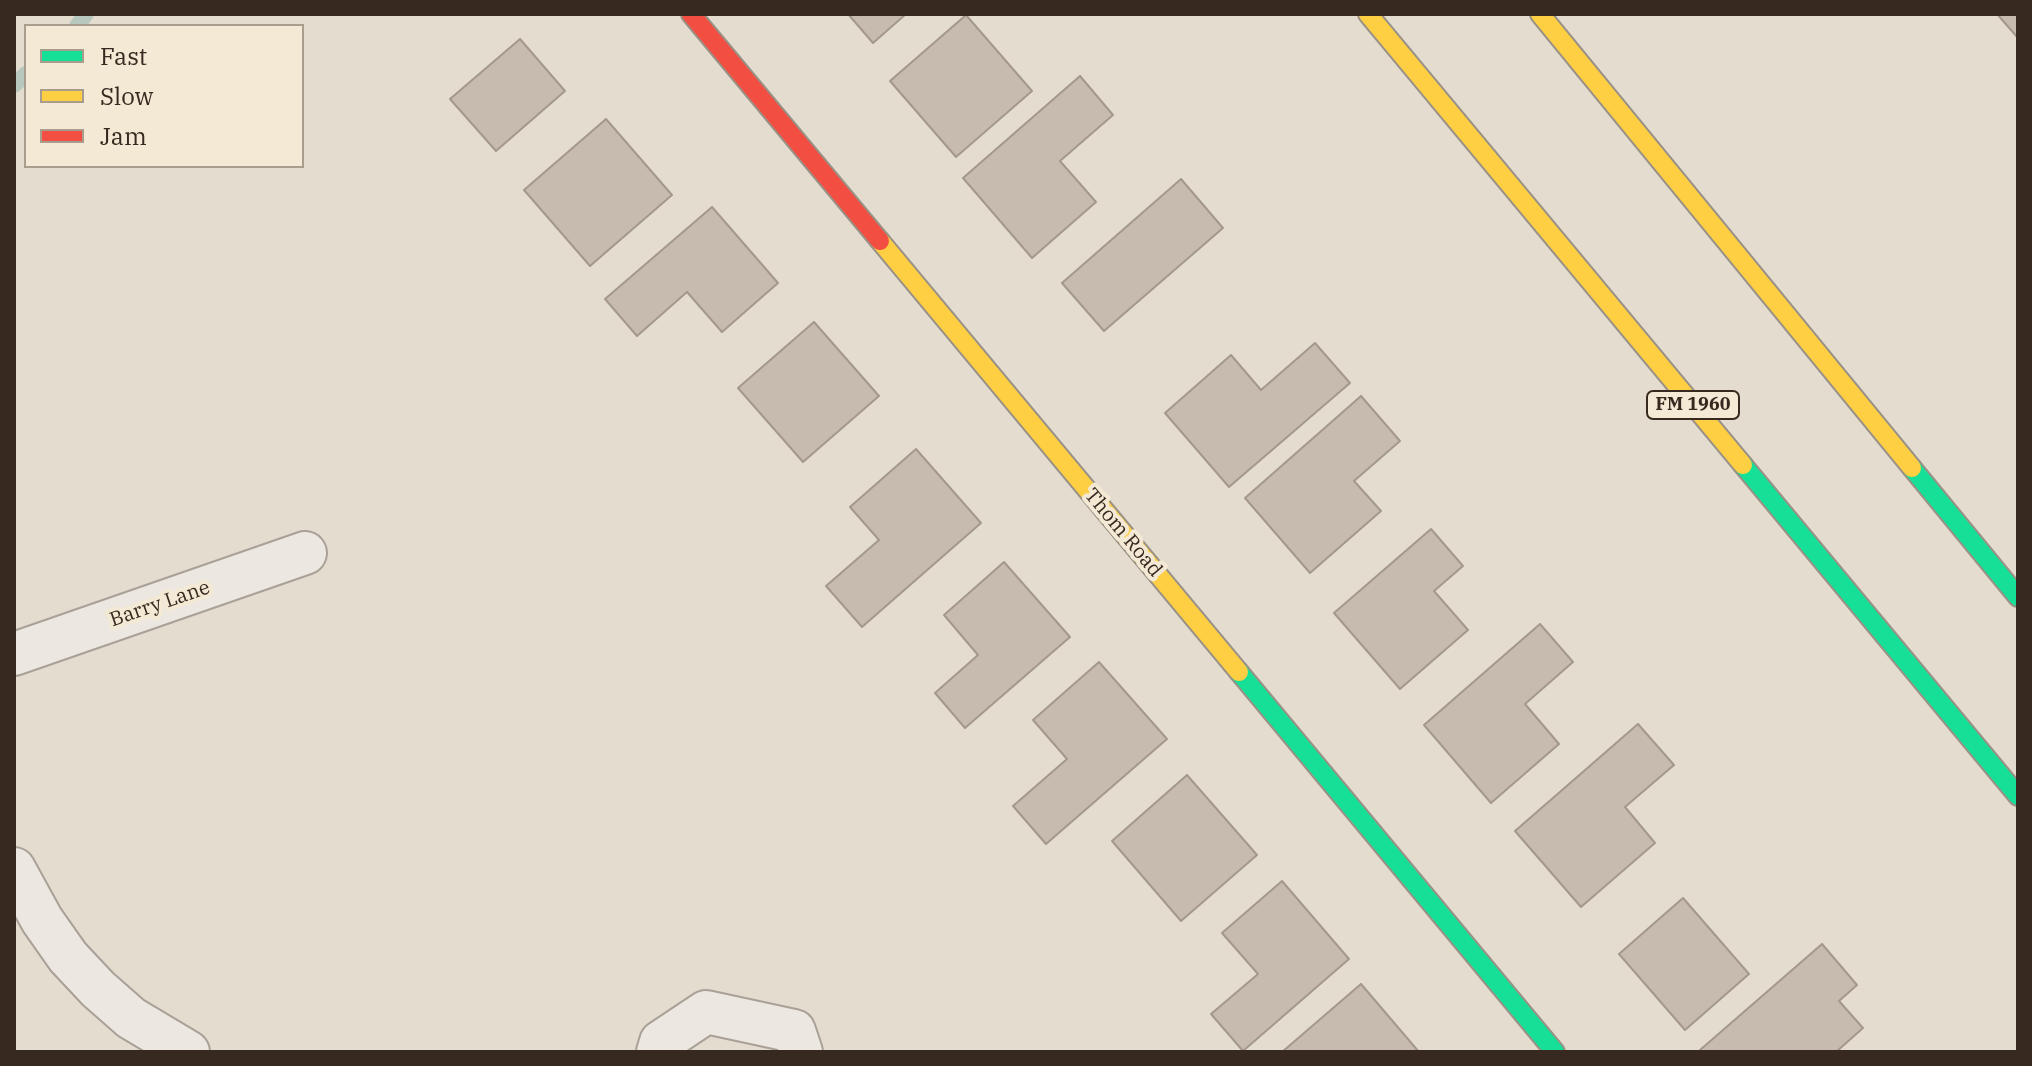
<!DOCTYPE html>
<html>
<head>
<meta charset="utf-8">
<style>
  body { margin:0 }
  #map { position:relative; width:2032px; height:1066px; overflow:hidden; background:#e4dcce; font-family:"IBM Plex Serif",serif }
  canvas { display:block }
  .frame { position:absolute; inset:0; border:16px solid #37291f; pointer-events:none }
  .legend { position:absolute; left:24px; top:24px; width:280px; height:144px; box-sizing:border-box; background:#f4e9d5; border:2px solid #a89c8c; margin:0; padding:10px 14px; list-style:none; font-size:24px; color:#37291f }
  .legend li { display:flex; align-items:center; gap:16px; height:40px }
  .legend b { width:40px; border:2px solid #a89c8c }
</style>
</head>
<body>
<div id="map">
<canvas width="2032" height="1066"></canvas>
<div class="frame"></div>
<ul class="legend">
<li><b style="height:10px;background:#16e098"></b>Fast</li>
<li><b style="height:10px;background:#ffcf43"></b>Slow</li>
<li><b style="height:10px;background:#f24e42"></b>Jam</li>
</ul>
</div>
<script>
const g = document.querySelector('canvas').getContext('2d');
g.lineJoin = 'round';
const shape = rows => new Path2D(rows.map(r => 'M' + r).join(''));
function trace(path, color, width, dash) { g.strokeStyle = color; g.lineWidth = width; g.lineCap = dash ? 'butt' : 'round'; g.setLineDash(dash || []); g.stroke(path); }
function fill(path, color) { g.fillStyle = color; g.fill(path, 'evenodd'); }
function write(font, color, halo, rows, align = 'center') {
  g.font = font + ' "IBM Plex Serif",serif'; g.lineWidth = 8; g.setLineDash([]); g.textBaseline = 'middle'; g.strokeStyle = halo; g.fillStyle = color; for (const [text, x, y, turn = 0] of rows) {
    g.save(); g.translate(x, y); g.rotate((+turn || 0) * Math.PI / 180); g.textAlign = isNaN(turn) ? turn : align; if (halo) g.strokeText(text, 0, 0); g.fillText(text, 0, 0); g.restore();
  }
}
trace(shape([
  [77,26,86,14],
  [14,85,26,74]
]), '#b9c8be', 16);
const building = shape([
  [848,14,906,14,873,43,848,14],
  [1997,14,2018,14,2018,38,1997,14],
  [966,15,1032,91,956,157,890,81,966,15],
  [520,39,565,91,496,151,450,99,520,39],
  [1080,76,1113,115,1060,161,1096,202,1032,258,963,178,1080,76],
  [606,119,672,195,590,266,524,190,606,119],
  [1181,179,1223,228,1104,331,1062,283,1181,179],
  [712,207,778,283,722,332,687,292,637,336,605,299,712,207],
  [814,322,879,396,803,462,738,388,814,322],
  [1315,343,1350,383,1229,487,1165,413,1231,355,1261,390,1315,343],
  [1361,396,1400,441,1354,481,1381,511,1310,573,1245,498,1361,396],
  [916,449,981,523,862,627,826,586,879,540,850,507,916,449],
  [1431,529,1463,566,1434,591,1468,630,1400,689,1334,613,1431,529],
  [1004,562,1070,637,965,728,935,693,978,655,944,615,1004,562],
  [1540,624,1573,662,1525,704,1559,744,1491,803,1424,725,1540,624],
  [1099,662,1167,739,1046,844,1013,806,1067,759,1033,720,1099,662],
  [1638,724,1674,765,1625,807,1655,843,1581,907,1515,831,1638,724],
  [1187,775,1257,855,1181,921,1112,841,1187,775],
  [1282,881,1349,959,1243,1051,1211,1014,1258,974,1222,933,1282,881],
  [1683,898,1749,974,1685,1030,1619,954,1683,898],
  [1822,944,1857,985,1839,1001,1863,1028,1836,1052,1702,1052,1700,1050,1822,944],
  [1361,984,1419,1052,1282,1052,1361,984]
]);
fill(building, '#c7baaf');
trace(building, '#a4988d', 2);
const street = shape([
  [14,654,305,553],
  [14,869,42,920,68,957,98,989,131,1018,188,1052],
  [658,1052,661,1042,706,1012,794,1031,801,1052]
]);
const fast = shape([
  [1743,465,2018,796],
  [1912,468,2018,597],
  [1239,672,1555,1052]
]);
const slow = shape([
  [1368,14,1743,465],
  [1540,14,1912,468],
  [880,241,1239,672]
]);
const jam = shape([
  [691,14,880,241]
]);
trace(street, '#a9a197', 46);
trace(fast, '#999186', 22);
trace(slow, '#999186', 22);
trace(jam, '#999186', 22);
trace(street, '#ece7e0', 42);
trace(fast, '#16e098', 18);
trace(slow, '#ffcf43', 18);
trace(jam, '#f24e42', 18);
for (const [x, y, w] of [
  [1693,405,92]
]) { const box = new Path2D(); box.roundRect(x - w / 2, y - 14, w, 28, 6); g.fillStyle = '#f4e9d5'; g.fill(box); trace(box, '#37291f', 2); }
write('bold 18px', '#37291f', null, [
  ["FM 1960",1693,405]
]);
write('20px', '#37291f', '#f4e9d5', [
  ["Thom Road",1123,533,50],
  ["Barry Lane",160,604,-19]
]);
</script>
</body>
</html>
